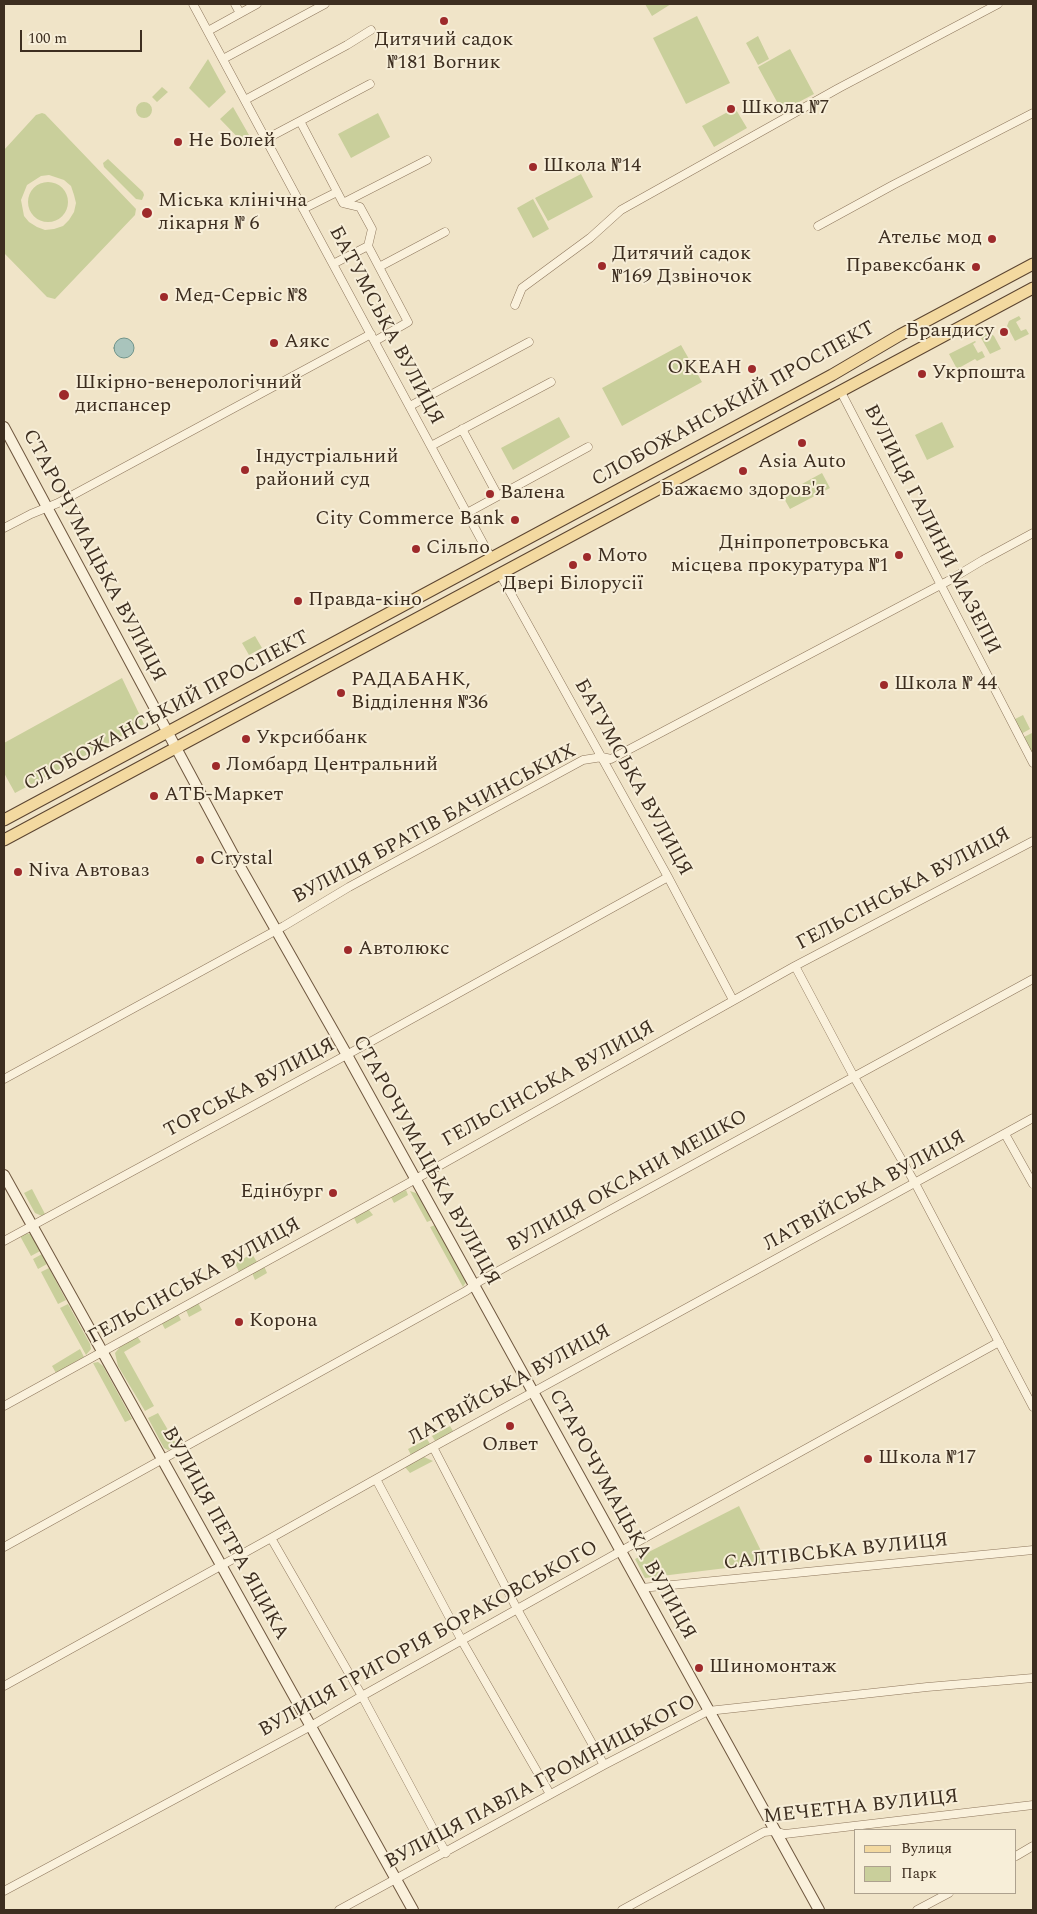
<!DOCTYPE html>
<html>
<head>
<meta charset="utf-8">
<style>
  body { margin:0 }
  #map { position:relative; width:1037px; height:1914px; overflow:hidden; background:#f0e4c8; font-family:Spectral,serif }
  canvas { display:block }
  .frame { position:absolute; inset:0; border:5px solid #3d2e20; pointer-events:none }
  .legend { position:absolute; left:854px; top:1829px; width:162px; height:65px; box-sizing:border-box; background:#f7eed8; border:1px solid #ada18e; margin:0; padding:6px 9px; list-style:none; font-size:15px; color:#3d2e20 }
  .legend li { display:flex; align-items:center; gap:10px; height:25px }
  .legend b { width:25px; border:1px solid #ada18e }
  .scale { position:absolute; left:20px; top:30px; width:122px; height:22px; box-sizing:border-box; border:2px solid #3d2e20; border-top:0; padding-left:6px; font-size:15px; line-height:18px; white-space:nowrap; color:#3d2e20; -webkit-text-stroke:4px #f7eed8; paint-order:stroke }
</style>
</head>
<body>
<div id="map">
<canvas width="1037" height="1914"></canvas>
<div class="frame"></div>
<ul class="legend">
<li><b style="height:6px;background:#f3d9a0"></b>Вулиця</li>
<li><b style="height:14px;background:#c9cf9b"></b>Парк</li>
</ul>
<div class="scale">100 m</div>
</div>
<script>
const g = document.querySelector('canvas').getContext('2d');
g.lineJoin = 'round';
function fill(path, color) { g.fillStyle = color; g.fill(path, 'evenodd'); }
const shape = rows => new Path2D(rows.map(r => 'M' + r).join(''));
function trace(path, color, width, dash) { g.strokeStyle = color; g.lineWidth = width; g.lineCap = dash ? 'butt' : 'round'; g.setLineDash(dash || []); g.stroke(path); }
function write(font, color, halo, rows, align = 'center') {
  g.font = font + ' Spectral,serif'; g.lineWidth = 4; g.setLineDash([]); g.textBaseline = 'middle'; g.strokeStyle = halo; g.fillStyle = color; for (const [text, x, y, turn = 0] of rows) {
    g.save(); g.translate(x, y); g.rotate((+turn || 0) * Math.PI / 180); g.textAlign = isNaN(turn) ? turn : align; if (halo) g.strokeText(text, 0, 0); g.fillText(text, 0, 0); g.restore();
  }
}
fill(shape([
  [645,4,671,4,652,16],
  [697,16,730,83,686,104,653,38],
  [758,36,769,59,758,65,746,43],
  [790,49,814,94,782,111,758,67],
  [208,59,226,92,209,108,189,88],
  [162,87,168,92,157,102,152,97],
  '136 110a8 8 0 1 1 16 0a8 8 0 1 1-16 0Z',
  [233,107,253,142,248,148,220,119],
  [735,108,747,128,714,147,702,126],
  [42,113,45,114,136,209,135,215,55,299,47,297,4,253,4,150,36,115],
  [49,175,64,180,71,186,74,195,76,203,74,212,69,220,63,226,54,229,45,230,37,227,29,222,24,216,21,200,27,185,41,176],
  [378,113,390,137,351,158,338,134],
  [108,159,143,192,144,195,142,200,136,199,104,167,103,163],
  [581,174,593,197,548,221,535,198],
  '28 202a20 20 0 1 1 40 0a20 20 0 1 1-40 0Z',
  [533,199,549,229,533,238,517,208],
  [1019,316,1021,319,1016,322,1021,331,1026,329,1029,334,1015,341,1007,326,1009,321],
  [989,332,994,336,1001,349,990,354,980,336],
  [975,341,976,342,973,344,978,353,982,351,985,357,977,361,975,359,957,369,949,354],
  [681,345,702,382,622,426,602,388],
  [559,417,570,437,513,470,501,448],
  [942,422,954,447,927,460,915,435],
  [822,473,830,488,790,509,782,495],
  [255,636,262,648,249,655,242,643],
  [122,678,144,724,15,793,4,773,4,743],
  [1023,715,1030,729,1021,734,1013,720],
  [1032,733,1033,751,1031,752,1024,737],
  [32,1189,45,1214,42,1216,35,1213,24,1193],
  [406,1190,408,1195,394,1203,391,1197],
  [410,1191,416,1193,421,1199,432,1220,427,1222],
  [367,1210,369,1210,373,1215,357,1224,354,1218],
  [435,1225,466,1282,463,1287,430,1227],
  [25,1233,31,1234,42,1250,31,1256,20,1236],
  [42,1254,47,1264,38,1269,33,1259],
  [252,1254,257,1262,239,1272,235,1263],
  [264,1266,267,1273,255,1280,252,1273],
  [49,1268,66,1300,58,1304,41,1272],
  [198,1303,202,1310,189,1317,186,1310],
  [68,1304,90,1344,91,1349,86,1355,60,1308],
  [178,1314,181,1320,165,1329,161,1322],
  [137,1336,141,1342,124,1352,154,1406,145,1411,118,1366,115,1353,120,1347],
  [80,1349,84,1357,56,1373,52,1366],
  [98,1362,103,1366,132,1419,125,1422,93,1363],
  [158,1413,175,1442,178,1447,168,1450,164,1448,148,1418],
  [450,1426,453,1431,435,1441,432,1436],
  [427,1439,430,1444,411,1455,408,1449],
  [424,1457,433,1461,410,1473,405,1467],
  [739,1506,767,1563,645,1578,635,1559]
]), '#c9cf9b');
const water = shape([
  '114 348a10 10 0 1 1 20 0a10 10 0 1 1-20 0Z'
]);
fill(water, '#a9c4bc');
trace(water, '#6f938a', 1);
const street = shape([
  [193,4,491,558],
  [235,4,240,13],
  [208,31,257,4],
  [223,59,325,4],
  [245,100,347,45,371,30],
  [300,121,343,203,360,207,372,229,368,246,408,322,375,341],
  [266,139,370,84],
  [343,203,427,160],
  [303,209,337,192],
  [818,226,893,185,1033,113],
  [333,264,368,246],
  [379,267,445,232],
  [515,305,522,288,590,238,621,210,839,88,998,4],
  [841,392,1033,763],
  [410,406,529,342],
  [462,429,498,496],
  [431,446,551,382],
  [467,513,588,447],
  [4,528,31,514,58,503,371,334],
  [500,574,668,877,733,1000],
  [795,966,854,1077,915,1183,1033,1407],
  [4,1079,284,926,349,887,583,760,602,757,611,759,948,581,983,560,1033,533],
  [1005,1134,1033,1184],
  [4,1241,352,1052,668,877],
  [4,1406,405,1185,795,966,1033,841],
  [433,1447,517,1609,604,1765],
  [376,1479,462,1641,550,1794],
  [271,1538,362,1696,446,1853],
  [4,1547,466,1291,480,1281,1033,979],
  [641,1588,1033,1550],
  [4,1686,271,1538,433,1447,1033,1118],
  [1016,1856,1033,1846],
  [4,1891,311,1726,362,1696,621,1551,999,1342],
  [339,1910,604,1765,708,1711,927,1687,1033,1678],
  [622,1910,764,1832,774,1831,785,1834,1033,1805],
  [917,1910,949,1893]
]);
const secondary = shape([
  [4,427,234,856,347,1055,819,1910],
  [4,1175,413,1910]
]);
const primary = shape([
  [4,820,832,375,900,335,1033,264],
  [4,840,1033,288]
]);
trace(street, '#8d765c', 9);
trace(secondary, '#6f573f', 12);
trace(primary, '#5b4430', 13);
trace(street, '#faf1dc', 8);
trace(secondary, '#faf1dc', 10);
trace(primary, '#f3d9a0', 11);
for (const [x, y, r, color] of [
  [444,21,5,"#9e2a2b"],
  [731,109,5,"#9e2a2b"],
  [178,142,5,"#9e2a2b"],
  [533,167,5,"#9e2a2b"],
  [147,213,6,"#9e2a2b"],
  [992,239,5,"#9e2a2b"],
  [602,266,5,"#9e2a2b"],
  [976,267,5,"#9e2a2b"],
  [164,297,5,"#9e2a2b"],
  [1004,332,5,"#9e2a2b"],
  [274,343,5,"#9e2a2b"],
  [752,369,5,"#9e2a2b"],
  [922,374,5,"#9e2a2b"],
  [64,395,6,"#9e2a2b"],
  [802,443,5,"#9e2a2b"],
  [245,470,5,"#9e2a2b"],
  [743,471,5,"#9e2a2b"],
  [490,494,5,"#9e2a2b"],
  [515,520,5,"#9e2a2b"],
  [416,549,5,"#9e2a2b"],
  [899,555,5,"#9e2a2b"],
  [587,557,5,"#9e2a2b"],
  [573,565,5,"#9e2a2b"],
  [298,601,5,"#9e2a2b"],
  [884,685,5,"#9e2a2b"],
  [341,693,5,"#9e2a2b"],
  [246,739,5,"#9e2a2b"],
  [216,766,5,"#9e2a2b"],
  [154,796,5,"#9e2a2b"],
  [200,860,5,"#9e2a2b"],
  [18,872,5,"#9e2a2b"],
  [348,950,5,"#9e2a2b"],
  [333,1193,5,"#9e2a2b"],
  [239,1322,5,"#9e2a2b"],
  [510,1426,5,"#9e2a2b"],
  [868,1459,5,"#9e2a2b"],
  [699,1668,5,"#9e2a2b"]
]) { const dot = new Path2D(); dot.arc(x, y, r, 0, 2 * Math.PI); g.fillStyle = color; g.fill(dot); trace(dot, '#f7eed8', 2); }
write('20px', '#3d2e20', '#f7eed8', [
  ["Дитячий садок",444,41,"center"],
  ["№181 Вогник",444,64,"center"],
  ["Школа №7",741,109],
  ["Не Болей",188,142],
  ["Школа №14",543,167],
  ["Міська клінічна",158,202],
  ["лікарня № 6",158,225],
  ["Ательє мод",982,239,"right"],
  ["Дитячий садок",612,255],
  ["№169 Дзвіночок",612,278],
  ["Правексбанк",966,267,"right"],
  ["Мед-Сервіс №8",174,297],
  ["Брандису",994,332,"right"],
  ["Аякс",284,343],
  ["ОКЕАН",742,369,"right"],
  ["Укрпошта",932,374],
  ["Шкірно-венерологічний",75,384],
  ["диспансер",75,407],
  ["Індустріальний",255,458],
  ["районий суд",255,481],
  ["Asia Auto",802,463,"center"],
  ["Бажаємо здоров'я",743,491,"center"],
  ["Валена",500,494],
  ["City Commerce Bank",505,520,"right"],
  ["Дніпропетровська",889,544,"right"],
  ["місцева прокуратура №1",889,567,"right"],
  ["Сільпо",426,549],
  ["Мото",597,557],
  ["Двері Білорусії",573,585,"center"],
  ["Правда-кіно",308,601],
  ["РАДАБАНК,",351,681],
  ["Відділення №36",351,704],
  ["Школа № 44",894,685],
  ["Укрсиббанк",256,739],
  ["Ломбард Центральний",226,766],
  ["АТБ-Маркет",164,796],
  ["Crystal",210,860],
  ["Niva Автоваз",28,872],
  ["Автолюкс",358,950],
  ["Едінбург",323,1193,"right"],
  ["Корона",249,1322],
  ["Олвет",510,1446,"center"],
  ["Школа №17",878,1459],
  ["Шиномонтаж",709,1668]
], 'left');
write('20px', '#3d2e20', '#f7eed8', [
  ["БАТУМСЬКА ВУЛИЦЯ",385,326,62],
  ["СЛОБОЖАНСЬКИЙ ПРОСПЕКТ",734,405,-29],
  ["ВУЛИЦЯ ГАЛИНИ МАЗЕПИ",931,530,63],
  ["СТАРОЧУМАЦЬКА ВУЛИЦЯ",93,556,62],
  ["СЛОБОЖАНСЬКИЙ ПРОСПЕКТ",167,712,-28],
  ["БАТУМСЬКА ВУЛИЦЯ",632,778,61],
  ["ВУЛИЦЯ БРАТІВ БАЧИНСЬКИХ",435,825,-28],
  ["ГЕЛЬСІНСЬКА ВУЛИЦЯ",904,890,-28],
  ["ГЕЛЬСІНСЬКА ВУЛИЦЯ",549,1085,-29],
  ["ТОРСЬКА ВУЛИЦЯ",250,1089,-28],
  ["СТАРОЧУМАЦЬКА ВУЛИЦЯ",425,1161,61],
  ["ВУЛИЦЯ ОКСАНИ МЕШКО",628,1182,-29],
  ["ЛАТВІЙСЬКА ВУЛИЦЯ",865,1192,-29],
  ["ГЕЛЬСІНСЬКА ВУЛИЦЯ",195,1282,-29],
  ["ЛАТВІЙСЬКА ВУЛИЦЯ",510,1386,-29],
  ["СТАРОЧУМАЦЬКА ВУЛИЦЯ",621,1515,61],
  ["ВУЛИЦЯ ПЕТРА ЯЦИКА",224,1534,61],
  ["САЛТІВСЬКА ВУЛИЦЯ",836,1553,-6],
  ["ВУЛИЦЯ ГРИГОРІЯ БОРАКОВСЬКОГО",429,1640,-29],
  ["ВУЛИЦЯ ПАВЛА ГРОМНИЦЬКОГО",541,1783,-28],
  ["МЕЧЕТНА ВУЛИЦЯ",861,1808,-6]
]);
</script>
</body>
</html>
